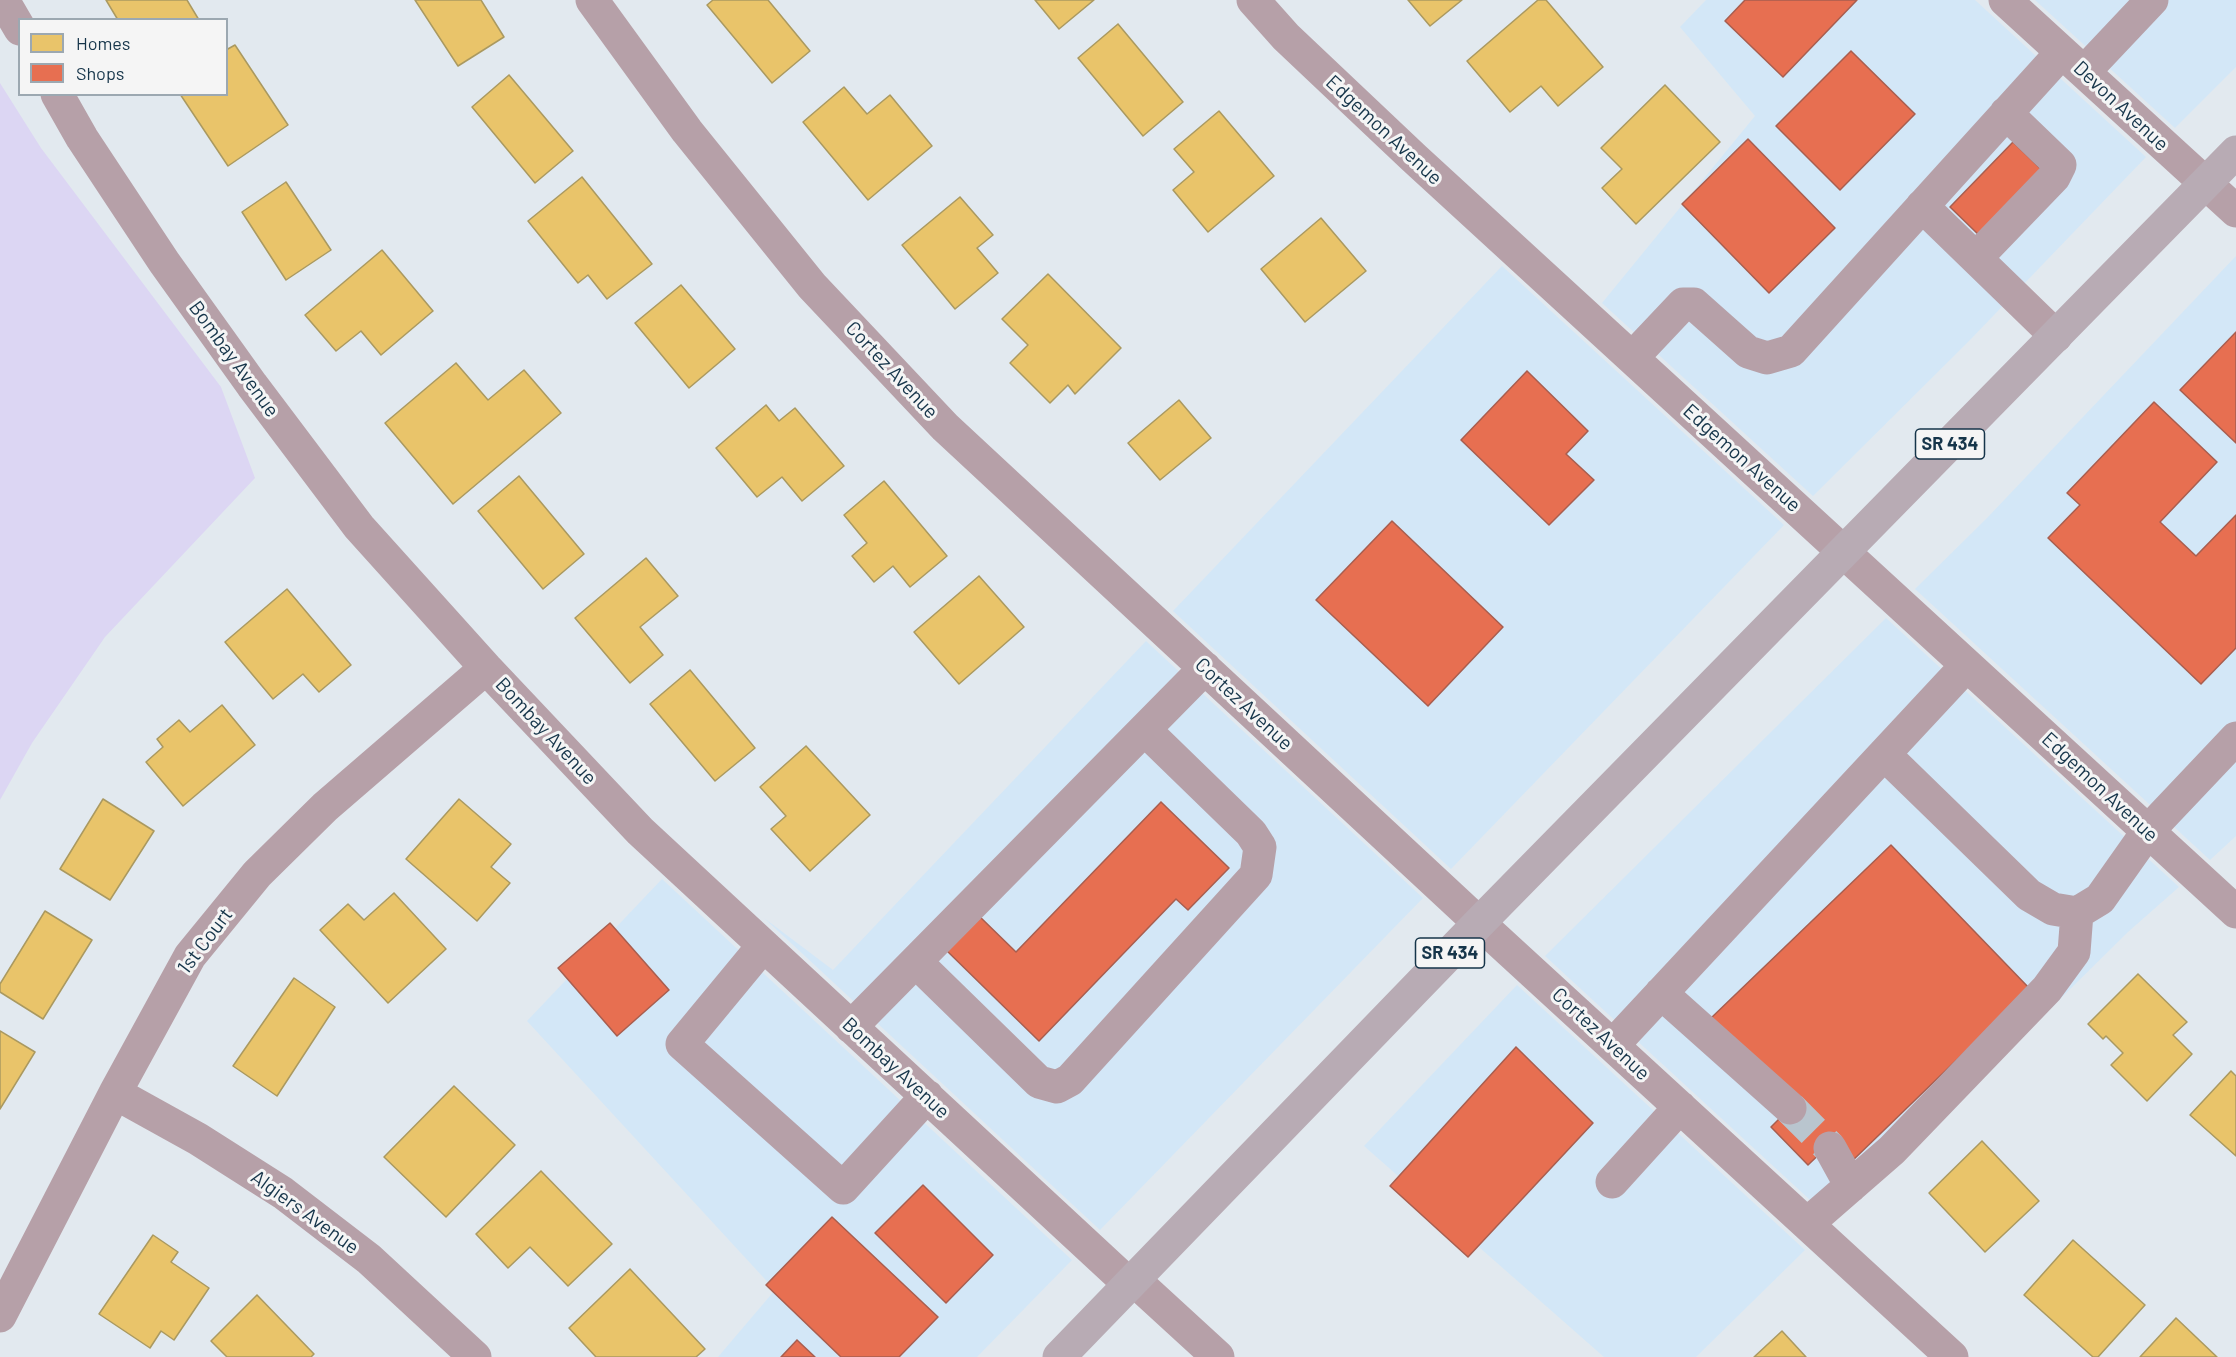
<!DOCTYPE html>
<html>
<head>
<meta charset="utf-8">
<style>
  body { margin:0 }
  #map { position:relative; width:2236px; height:1357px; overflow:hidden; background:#e2e9ef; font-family:Barlow,sans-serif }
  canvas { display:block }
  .legend { position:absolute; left:18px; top:18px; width:210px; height:78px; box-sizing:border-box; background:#f5f5f5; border:2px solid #9ca8b1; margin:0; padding:8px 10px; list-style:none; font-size:18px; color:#16354a }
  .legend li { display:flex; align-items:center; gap:12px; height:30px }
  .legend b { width:30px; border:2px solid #9ca8b1 }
</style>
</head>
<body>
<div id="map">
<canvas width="2236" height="1357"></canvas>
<ul class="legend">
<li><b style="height:16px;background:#e9c46a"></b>Homes</li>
<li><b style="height:16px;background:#e76f51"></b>Shops</li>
</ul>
</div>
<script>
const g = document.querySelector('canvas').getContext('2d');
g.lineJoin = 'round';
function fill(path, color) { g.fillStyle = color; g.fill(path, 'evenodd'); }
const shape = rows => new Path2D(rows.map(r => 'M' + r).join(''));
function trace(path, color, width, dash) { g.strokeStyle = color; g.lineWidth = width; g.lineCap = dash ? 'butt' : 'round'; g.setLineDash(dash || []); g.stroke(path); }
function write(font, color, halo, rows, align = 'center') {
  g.font = font + ' Barlow,sans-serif'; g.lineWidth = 6; g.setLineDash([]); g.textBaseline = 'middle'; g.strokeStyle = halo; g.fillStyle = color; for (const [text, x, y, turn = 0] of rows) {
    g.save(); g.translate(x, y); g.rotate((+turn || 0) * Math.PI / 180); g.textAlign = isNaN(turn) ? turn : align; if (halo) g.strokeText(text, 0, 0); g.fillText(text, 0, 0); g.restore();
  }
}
fill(shape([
  [1706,0,1975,0,2146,157,1969,341,1813,496,1602,303,1755,116,1680,27],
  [2035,0,2236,0,2236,67,2175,128],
  [2236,256,2236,836,2210,860,1915,589,1987,518],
  [1502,266,1784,525,1451,869,1173,611],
  [1886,618,2179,887,2128,932,1834,1222,1545,956],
  [1146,641,1423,898,1100,1230,764,918,833,970],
  [662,879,1072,1260,977,1357,718,1357,775,1290,527,1021],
  [1517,985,1805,1250,1696,1357,1604,1357,1364,1146]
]), '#d3e7f7');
fill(shape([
  [0,83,41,148,221,387,255,478,105,637,32,743,0,800]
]), '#dcd6f3');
const homes = shape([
  [106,0,187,0,199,20,118,20,106,0],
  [415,0,481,0,504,37,458,66,415,0],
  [713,0,768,0,810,51,772,83,707,5,713,0],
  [1035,0,1094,0,1059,29,1035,0],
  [1408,0,1462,0,1430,26,1408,0],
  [1538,0,1546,0,1603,67,1558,106,1541,86,1510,112,1467,61,1538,0],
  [1118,24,1183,102,1143,136,1078,58,1118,24],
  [235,45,288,125,228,166,180,94,226,94,226,50,235,45],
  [509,75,573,151,535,183,472,107,509,75],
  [1665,85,1720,142,1636,224,1602,188,1622,169,1601,148,1665,85],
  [844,87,867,114,890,95,932,146,868,200,803,122,844,87],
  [1219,111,1274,176,1208,232,1173,190,1194,172,1174,149,1219,111],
  [582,177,652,264,607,299,588,275,578,283,528,221,582,177],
  [286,182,331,250,286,280,242,212,286,182],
  [960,197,993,235,977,248,998,273,955,309,902,245,960,197],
  [1321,218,1366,271,1305,322,1261,269,1321,218],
  [382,250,433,311,381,355,361,331,336,351,305,315,382,250],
  [1048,274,1121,348,1075,394,1068,385,1050,403,1010,363,1028,345,1002,319,1048,274],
  [681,285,735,349,689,388,635,323,681,285],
  [456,363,488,400,524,370,561,413,453,504,385,423,456,363],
  [1179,400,1211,438,1160,480,1128,443,1179,400],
  [766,405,779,421,795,408,844,466,802,501,782,477,757,497,716,448,766,405],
  [519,476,584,554,543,589,478,511,519,476],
  [884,481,947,556,910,587,893,566,874,582,852,556,867,543,844,515,884,481],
  [646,558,678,596,640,627,663,655,630,683,575,618,646,558],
  [979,576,1024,627,959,684,914,632,979,576],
  [287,589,351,665,319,692,303,674,273,699,225,642,287,589],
  [690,670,755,748,715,781,650,704,690,670],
  [222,705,255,745,183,806,146,762,163,747,157,739,179,720,190,732,222,705],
  [806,746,870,815,810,871,771,829,786,816,760,787,806,746],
  [103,799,154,831,110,900,60,869,103,799],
  [459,799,511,844,491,867,510,883,477,921,406,859,459,799],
  [394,893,446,949,388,1003,320,930,348,904,364,920,394,893],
  [45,911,92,940,43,1019,0,992,0,984,45,911],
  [2138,974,2187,1022,2173,1035,2192,1054,2147,1101,2111,1065,2123,1053,2106,1036,2103,1039,2088,1024,2138,974],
  [294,978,335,1007,277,1096,233,1066,294,978],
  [0,1031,35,1052,0,1109,0,1031],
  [2231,1071,2236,1076,2236,1156,2190,1115,2231,1071],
  [454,1086,515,1145,446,1217,384,1157,454,1086],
  [1982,1141,2039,1201,1985,1252,1929,1193,1982,1141],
  [541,1171,612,1244,568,1286,530,1247,508,1268,476,1234,541,1171],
  [153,1235,178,1252,171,1262,209,1288,174,1340,161,1331,150,1348,99,1314,153,1235],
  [2073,1240,2145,1305,2098,1357,2093,1357,2024,1295,2073,1240],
  [630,1269,705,1349,696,1357,596,1357,569,1328,630,1269],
  [257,1295,314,1354,311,1357,227,1357,211,1341,257,1295],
  [2176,1318,2217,1357,2140,1357,2176,1318],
  [1782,1331,1806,1357,1754,1357,1782,1331]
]);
fill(homes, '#e9c46a');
trace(homes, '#aa9960', 1.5);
const shops = shape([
  [1745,0,1857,0,1783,77,1725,21,1745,0],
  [1851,51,1915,114,1840,190,1776,126,1851,51],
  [1748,139,1835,228,1769,293,1682,204,1748,139],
  [2013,142,2045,173,1982,238,1950,207,2013,142],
  [2236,332,2236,443,2180,390,2236,332],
  [1527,371,1588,431,1566,454,1594,480,1549,525,1461,440,1527,371],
  [2154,402,2217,462,2160,522,2196,556,2236,515,2236,648,2201,684,2048,538,2080,505,2067,493,2154,402],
  [1392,521,1503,627,1428,706,1316,600,1392,521],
  [1161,802,1229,868,1188,910,1176,899,1039,1041,944,948,977,914,1016,952,1161,802],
  [1891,845,2030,989,1850,1163,1831,1143,1808,1165,1771,1127,1793,1105,1710,1019,1891,845],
  [610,923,669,990,617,1036,558,968,610,923],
  [1516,1047,1593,1123,1468,1257,1390,1186,1516,1047],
  [923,1185,993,1255,946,1303,875,1233,923,1185],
  [832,1217,938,1317,899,1357,841,1357,766,1285,832,1217],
  [797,1340,815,1357,781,1357,797,1340]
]);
fill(shops, '#e76f51');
trace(shops, '#a85e4f', 1.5);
trace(shape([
  [1790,1108,1830,1148]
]), '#b9c5ce', 33, [33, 16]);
trace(shape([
  [3,0,20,29],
  [592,0,687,131,812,286,945,427,1479,923,1952,1357],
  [1253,0,1286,37,1414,158,2236,912],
  [2005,0,2236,211],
  [2084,72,2152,0],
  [57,94,82,138,164,262,252,385,359,527,486,668,640,831,1129,1284],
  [1922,206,2056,336],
  [1976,258,2054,177,2060,165,2006,113],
  [1632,358,1683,304,1694,304,1748,352,1767,358,1791,351,2062,52],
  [1884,754,2029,895,2053,909,2077,913,2100,899,2148,831,2236,738],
  [763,946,682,1044,843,1188,927,1096],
  [916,962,1039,1082,1057,1087,1070,1080,1256,875,1260,847,1251,833,1145,730],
  [1661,993,1790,1108],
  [851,1027,1205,668],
  [1613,1045,1967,665],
  [115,1093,198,1139,283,1193,369,1259,475,1357],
  [1830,1148,1851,1186],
  [1612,1182,1680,1107],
  [1807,1224,1892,1150,2047,989,2074,952,2077,913],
  [1134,1280,1218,1357],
  [0,1316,115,1093,190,956,257,874,325,807,486,668]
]), '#b6a0a8', 33);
trace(shape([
  [1059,1357,1479,923,2236,152]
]), '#b8abb4', 33);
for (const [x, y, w] of [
  [1950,444,69],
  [1450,953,69]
]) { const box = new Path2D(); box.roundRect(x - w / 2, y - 15, w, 30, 4.5); g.fillStyle = '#f5f5f5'; g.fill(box); trace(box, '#16354a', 1.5); }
write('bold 18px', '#16354a', null, [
  ["SR 434",1950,444],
  ["SR 434",1450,953]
]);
write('20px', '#16354a', '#f5f5f5', [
  ["Devon Avenue",2121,106,43],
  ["Edgemon Avenue",1384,130,43],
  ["Bombay Avenue",234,359,54],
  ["Cortez Avenue",892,370,47],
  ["Edgemon Avenue",1742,458,42],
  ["Cortez Avenue",1244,704,43],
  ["Bombay Avenue",546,731,47],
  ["Edgemon Avenue",2100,787,43],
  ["1st Court",205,941,-53],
  ["Cortez Avenue",1601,1034,43],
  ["Bombay Avenue",896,1068,43],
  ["Algiers Avenue",305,1212,36]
]);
</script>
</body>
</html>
